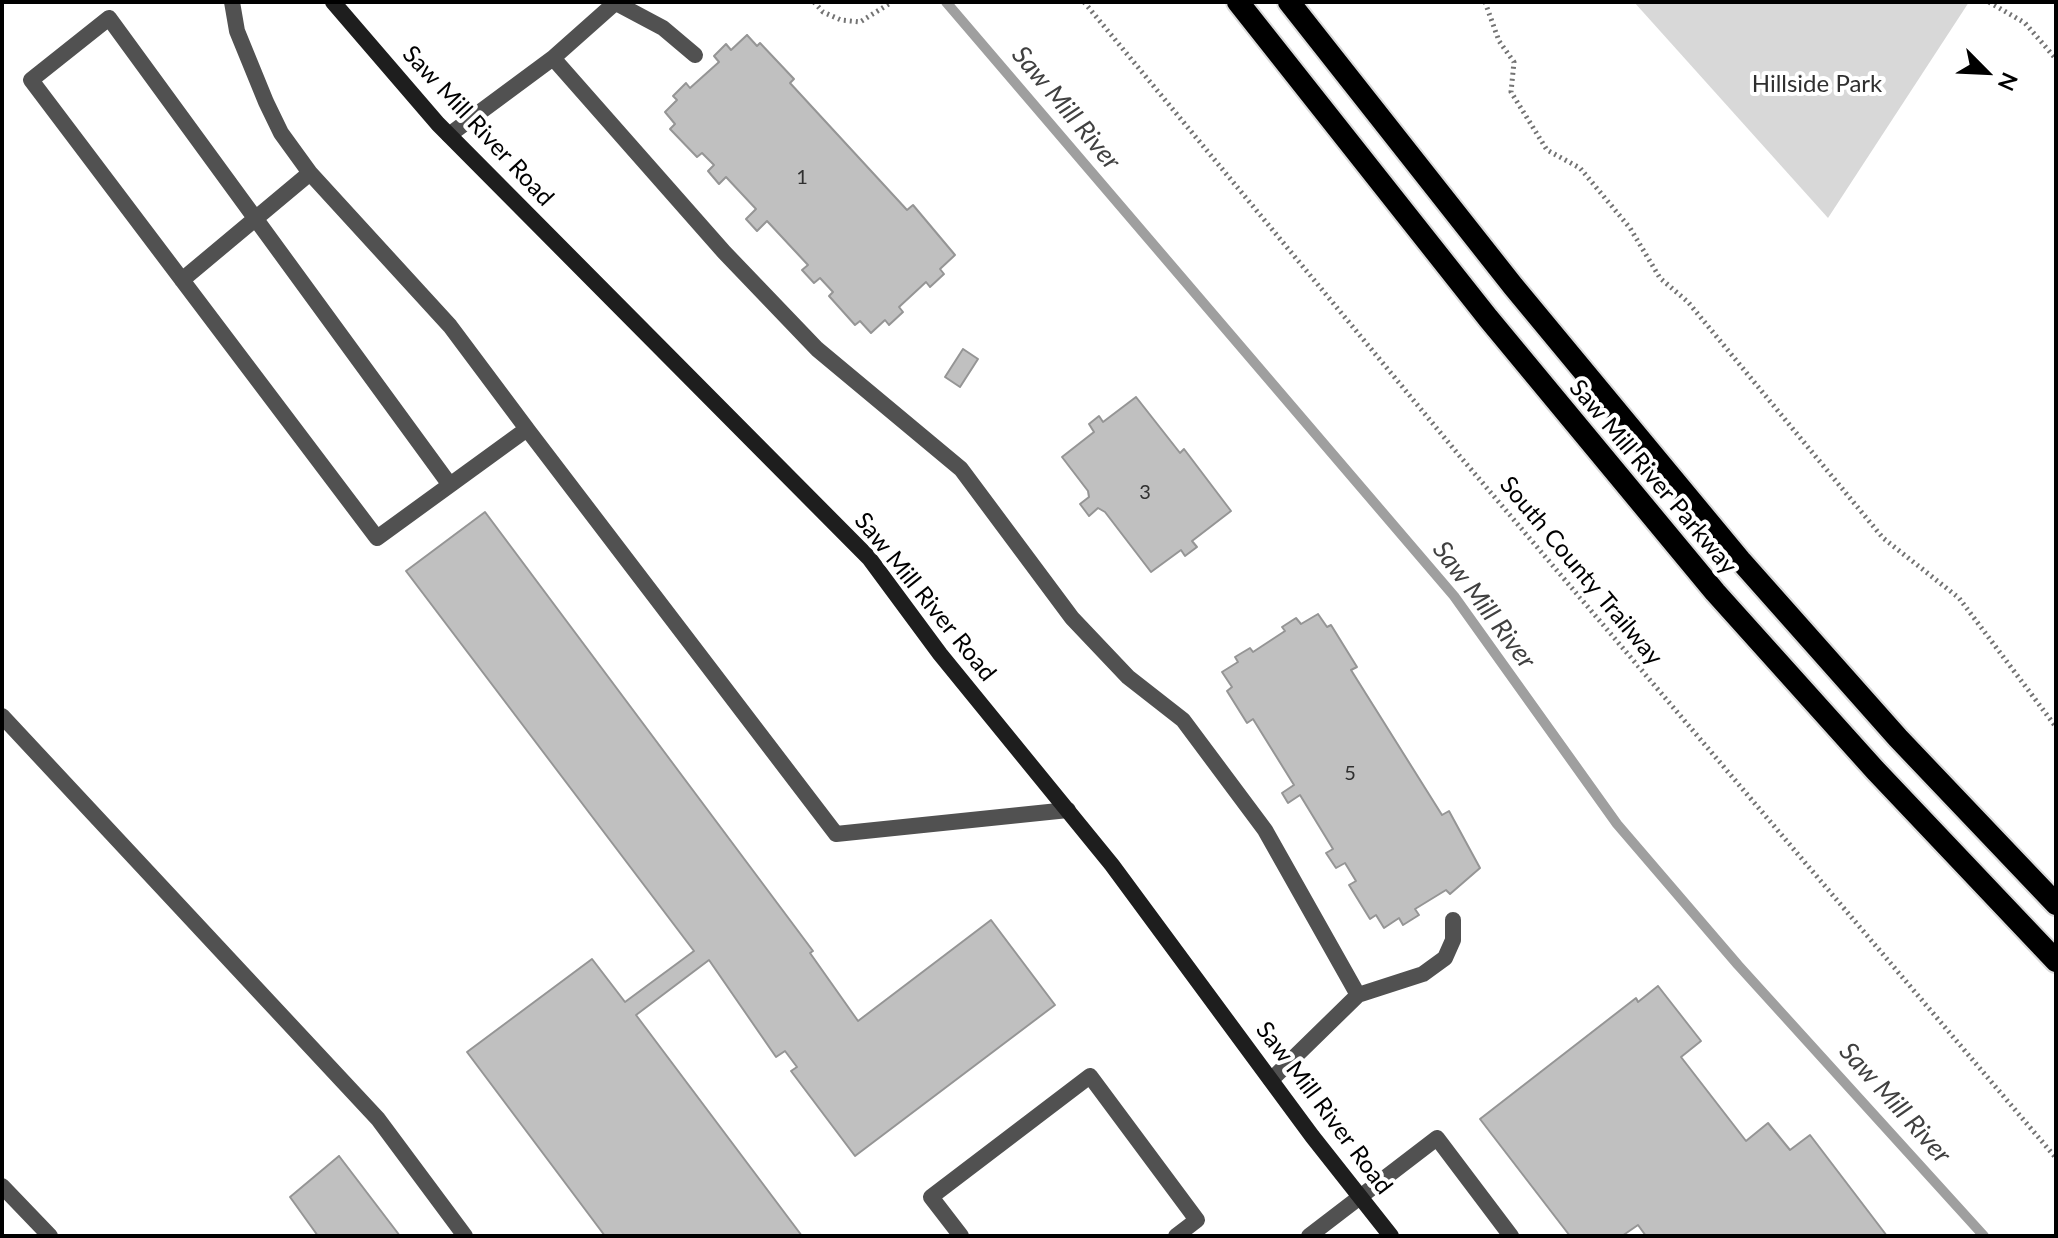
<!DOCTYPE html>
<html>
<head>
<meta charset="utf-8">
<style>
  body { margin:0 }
  #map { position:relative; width:2058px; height:1238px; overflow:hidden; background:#fff; font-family:Lato,sans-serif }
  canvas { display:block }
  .frame { position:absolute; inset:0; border:4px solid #000; pointer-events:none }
  .north { position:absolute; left:1946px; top:32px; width:80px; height:80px; -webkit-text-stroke:6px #fff; paint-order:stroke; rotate:114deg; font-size:22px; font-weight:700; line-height:32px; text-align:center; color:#000 }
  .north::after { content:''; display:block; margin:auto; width:28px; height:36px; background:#000; clip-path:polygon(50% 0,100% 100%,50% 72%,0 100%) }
</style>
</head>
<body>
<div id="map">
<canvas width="2058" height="1238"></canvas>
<div class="frame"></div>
<div class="north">N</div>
</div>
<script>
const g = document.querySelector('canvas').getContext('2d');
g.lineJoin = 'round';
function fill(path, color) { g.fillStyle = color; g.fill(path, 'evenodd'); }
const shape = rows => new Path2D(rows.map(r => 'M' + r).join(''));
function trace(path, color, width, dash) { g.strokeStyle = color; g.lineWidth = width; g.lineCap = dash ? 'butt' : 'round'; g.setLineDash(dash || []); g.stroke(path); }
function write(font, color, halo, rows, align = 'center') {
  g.font = font + ' Lato,sans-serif'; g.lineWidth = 8; g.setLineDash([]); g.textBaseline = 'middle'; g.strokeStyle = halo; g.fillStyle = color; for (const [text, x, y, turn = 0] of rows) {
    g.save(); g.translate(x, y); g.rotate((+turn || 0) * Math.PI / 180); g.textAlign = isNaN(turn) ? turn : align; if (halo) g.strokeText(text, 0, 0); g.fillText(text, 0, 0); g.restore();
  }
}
fill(shape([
  [1634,2,1969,2,1828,218]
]), '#d8d8d8');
trace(shape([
  [946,2,1454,596,1617,824,1738,965,1984,1236]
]), '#9f9f9f', 10);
const building = shape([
  [747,35,757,46,760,43,794,79,790,83,907,210,913,205,955,255,940,269,944,274,930,287,926,282,899,307,903,312,889,325,885,320,871,333,860,321,855,325,829,296,833,292,820,278,814,283,802,270,808,265,767,221,757,231,746,219,756,209,726,177,719,184,708,171,714,165,702,153,697,157,670,129,675,124,665,112,677,100,673,96,686,83,690,88,719,62,714,56,726,44,731,50,747,35],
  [963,349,978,359,960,387,945,377,963,349],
  [1136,397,1180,453,1184,449,1231,511,1192,541,1197,547,1185,556,1181,550,1151,572,1105,512,1098,508,1089,516,1080,504,1089,497,1088,491,1062,457,1094,432,1089,424,1099,416,1103,422,1136,397],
  [485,512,813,951,810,953,858,1021,991,920,1055,1005,855,1156,791,1071,797,1067,785,1051,776,1057,709,960,636,1015,802,1236,605,1236,467,1052,592,959,625,1002,694,951,406,571,485,512],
  [1318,614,1327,627,1331,625,1357,667,1351,670,1442,815,1449,811,1480,868,1450,894,1446,890,1415,909,1419,915,1403,925,1399,918,1384,928,1376,915,1370,919,1349,885,1356,881,1345,863,1336,868,1326,853,1333,849,1300,795,1288,803,1282,793,1294,785,1253,719,1247,723,1227,691,1232,687,1222,672,1238,662,1235,657,1250,648,1253,652,1285,631,1282,627,1296,618,1301,624,1318,614],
  [1658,986,1701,1041,1681,1057,1746,1141,1768,1123,1790,1150,1810,1135,1887,1236,1646,1236,1638,1225,1622,1236,1570,1236,1480,1119,1636,998,1638,1002,1658,986],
  [339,1156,400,1236,318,1236,290,1197,339,1156]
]);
fill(building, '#c0c0c0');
trace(building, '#959595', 2);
const trunk = shape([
  [1238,2,1488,318,1715,592,1875,770,2056,961],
  [1289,2,1513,286,1740,560,1898,738,2056,904]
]);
trace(trunk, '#dbdbdb', 26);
trace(shape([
  [814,2,823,12,841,20,860,22,892,2],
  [1084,2,1458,454,2056,1158],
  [1485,2,1499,41,1514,62,1511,92,1547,150,1580,168,1630,228,1660,278,1688,302,1883,538,1959,598,2056,727],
  [1989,2,2025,23,2056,59]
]), '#737373', 5, [2, 4]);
trace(shape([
  [616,3,663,28,695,55],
  [553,58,616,2],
  [449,135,553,58,724,252,817,349,961,469,1072,618,1128,677,1183,720,1265,830,1358,995,1271,1080],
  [310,173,450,326,527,429],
  [182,280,310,173,281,133,266,102,237,31,232,2],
  [450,485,109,18,31,80,377,538,527,429,836,834,1068,810],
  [2,716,378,1119,465,1236],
  [1358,995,1423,974,1445,958,1453,940,1453,920],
  [2,1186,50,1236],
  [961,1236,931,1197,1090,1076,1197,1220,1176,1236],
  [1309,1236,1437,1138,1511,1236]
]), '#515151', 16);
trace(shape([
  [333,2,438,124,869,558,940,654,1112,865,1312,1136,1391,1236]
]), '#1e1e1e', 16);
trace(trunk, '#000', 22);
write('20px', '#303030', null, [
  ["1",802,178],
  ["3",1145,493],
  ["5",1350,774]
]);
write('24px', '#2f2f2f', '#fff', [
  ["Hillside Park",1817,84]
]);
write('24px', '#000', '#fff', [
  ["Saw Mill River Road",478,126,47],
  ["Saw Mill River Parkway",1653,477,50],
  ["South County Trailway",1581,571,50],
  ["Saw Mill River Road",925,597,51],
  ["Saw Mill River Road",1324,1108,53]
]);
write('italic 26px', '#404040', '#fff', [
  ["Saw Mill River",1066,108,50],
  ["Saw Mill River",1484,605,53],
  ["Saw Mill River",1895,1103,48]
]);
</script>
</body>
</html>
